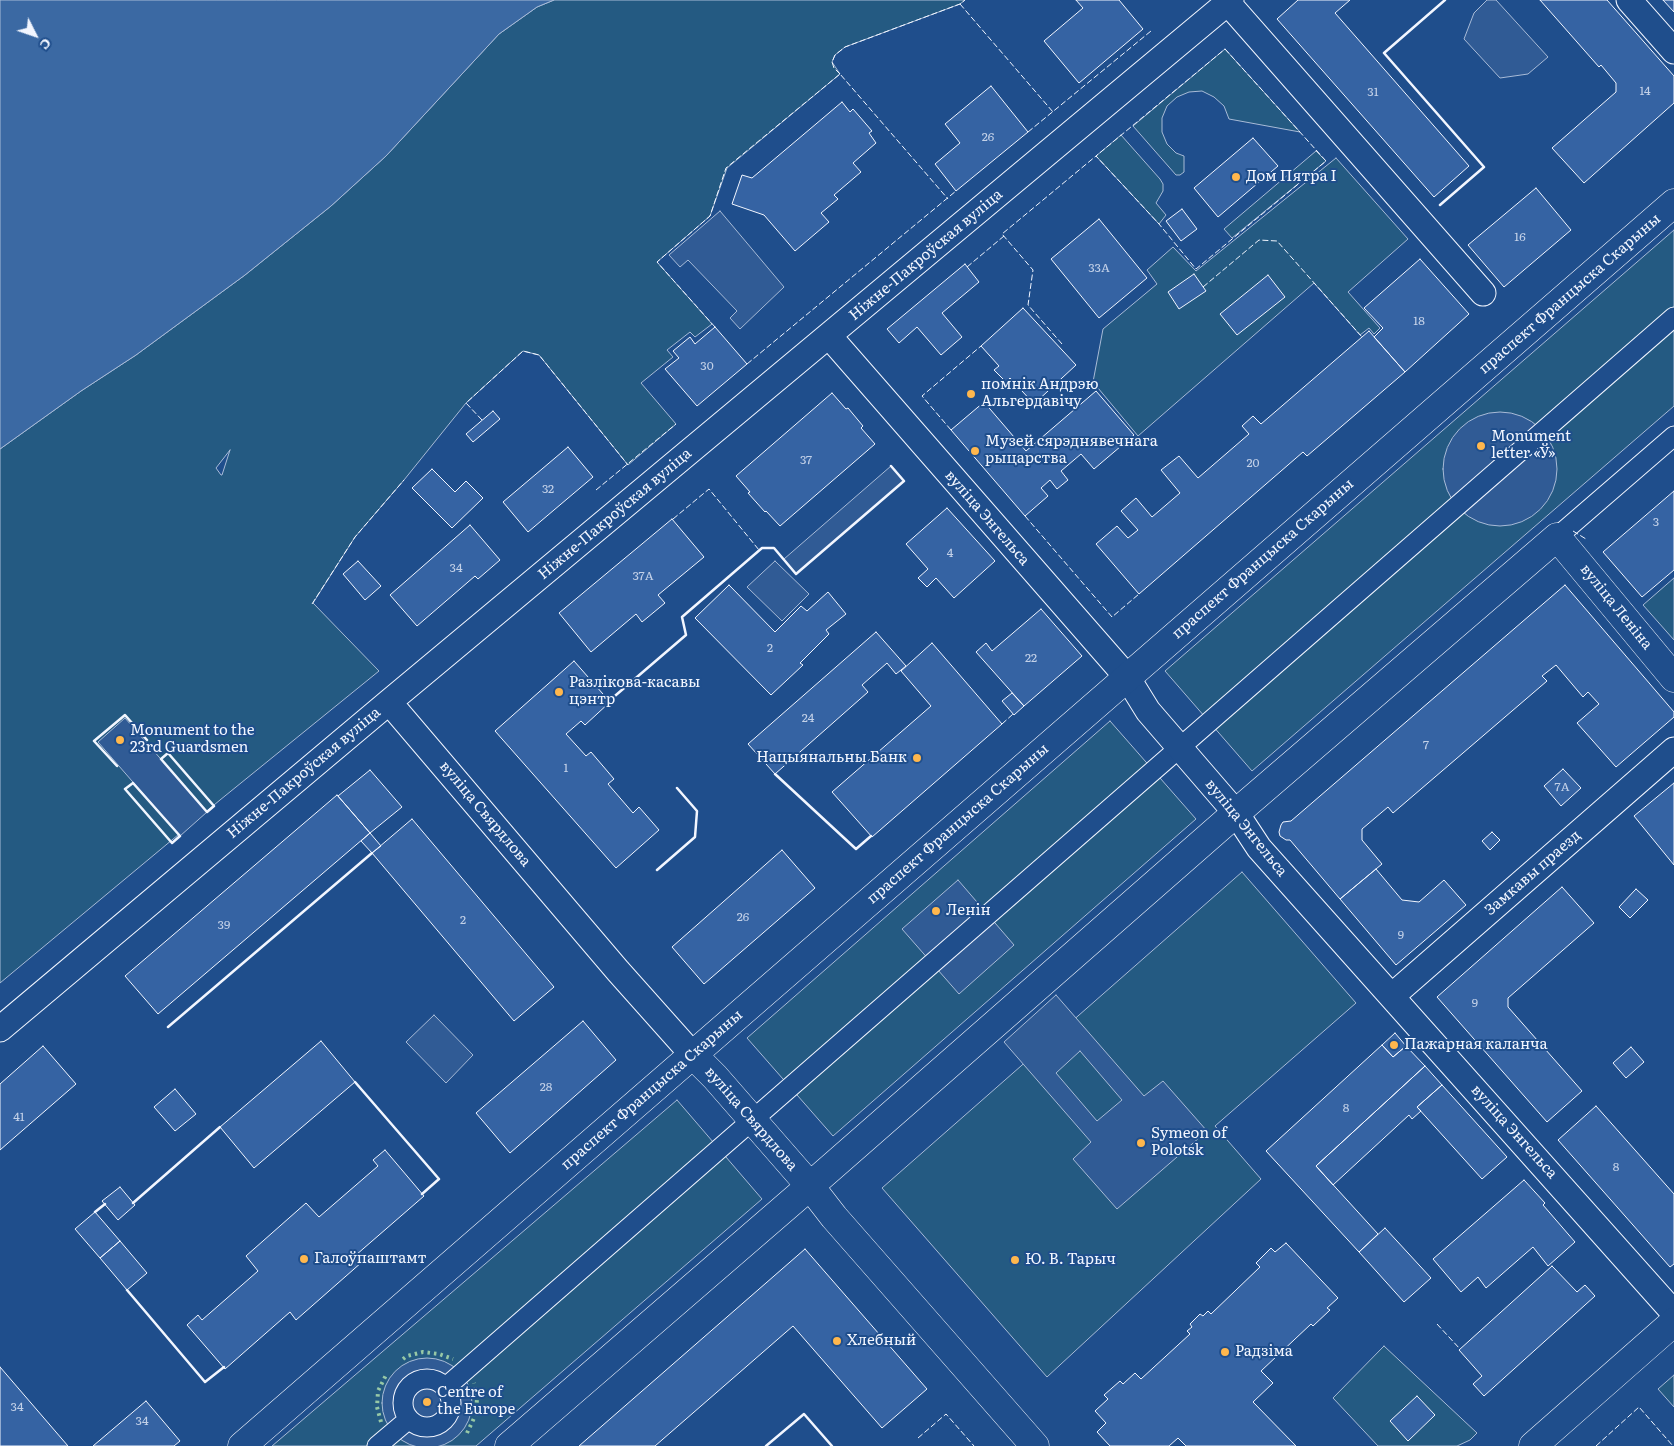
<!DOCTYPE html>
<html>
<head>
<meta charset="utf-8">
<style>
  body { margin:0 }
  #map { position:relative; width:1674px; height:1446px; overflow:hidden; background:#1f4e8c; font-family:Literata,serif }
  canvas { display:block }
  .north { position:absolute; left:10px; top:10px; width:50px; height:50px; -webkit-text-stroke:4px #1f4e8c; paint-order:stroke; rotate:131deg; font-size:14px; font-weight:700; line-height:20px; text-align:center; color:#f2f6ff }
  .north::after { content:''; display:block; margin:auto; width:18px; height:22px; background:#f2f6ff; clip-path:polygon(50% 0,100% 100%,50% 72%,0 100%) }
</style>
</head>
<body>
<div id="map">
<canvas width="1674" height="1446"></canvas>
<div class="north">С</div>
</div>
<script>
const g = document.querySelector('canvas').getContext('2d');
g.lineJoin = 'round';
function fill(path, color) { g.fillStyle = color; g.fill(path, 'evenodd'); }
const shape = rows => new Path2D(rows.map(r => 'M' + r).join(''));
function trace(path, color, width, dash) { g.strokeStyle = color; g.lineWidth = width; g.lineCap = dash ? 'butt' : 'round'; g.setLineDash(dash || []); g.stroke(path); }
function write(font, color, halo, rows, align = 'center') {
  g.font = font + ' Literata,serif'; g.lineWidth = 4; g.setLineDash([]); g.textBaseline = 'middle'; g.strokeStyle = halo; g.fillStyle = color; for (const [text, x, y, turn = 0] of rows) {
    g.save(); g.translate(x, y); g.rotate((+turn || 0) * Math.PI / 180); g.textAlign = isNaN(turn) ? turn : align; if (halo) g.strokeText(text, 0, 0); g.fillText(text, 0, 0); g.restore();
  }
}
const green = shape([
  [554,0,965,0,960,4,845,47,835,55,832,62,840,74,727,168,710,216,657,262,712,324,695,337,690,332,667,350,673,357,641,383,676,424,628,465,539,355,523,351,466,403,404,480,355,537,313,603,379,671,220,800,0,983,0,449,81,391,136,355,245,275,331,206,386,156,499,34,537,7,554,0],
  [230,450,222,475,221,475,216,468,230,450],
  [1225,49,1300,132,1229,119,1224,106,1214,97,1202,91,1189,92,1177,97,1167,106,1162,118,1162,132,1167,144,1176,153,1184,156,1184,172,1180,175,1176,175,1133,126,1225,49],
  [1121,135,1160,179,1163,184,1163,191,1156,203,1166,215,1159,224,1096,156,1121,135],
  [1316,151,1326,161,1232,238,1224,229,1316,151],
  [1336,158,1408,239,1348,292,1380,328,1374,334,1369,328,1360,335,1314,283,1138,436,1093,382,1103,329,1157,284,1147,270,1173,247,1196,271,1336,158],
  [1674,230,1674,406,1252,771,1165,671,1674,230],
  [1674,578,1674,640,1643,605,1674,578],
  [1110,721,1196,819,833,1136,747,1038,1110,721],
  [1242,872,1356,1003,1215,1126,1261,1179,1047,1377,882,1188,1242,872],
  [677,1100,762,1199,476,1446,272,1446,677,1100],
  [1384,1346,1477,1433,1470,1440,1457,1446,1378,1446,1333,1398,1384,1346],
  [1674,1375,1674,1407,1658,1389,1674,1375]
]);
fill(green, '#245a82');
trace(green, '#a8bbd7', 1);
const parking = shape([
  [1487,0,1496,0,1548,57,1528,74,1500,78,1464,39,1474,13,1487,0],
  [720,211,784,287,740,329,730,318,737,311,688,260,680,267,669,255,720,211],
  '1443 469a57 57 0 1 1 114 0a57 57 0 1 1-114 0Z',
  [891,466,904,481,796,574,784,559,891,466],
  [775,561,809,594,782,621,747,587,775,561],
  [125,718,207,812,180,836,98,742,125,718],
  [958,880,1014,945,959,994,902,929,958,880],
  [1056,995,1144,1096,1163,1081,1207,1131,1117,1209,1073,1159,1091,1142,1004,1042,1056,995],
  [1080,1051,1122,1100,1097,1121,1056,1073,1080,1051],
  [434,1015,473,1055,446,1083,406,1042,434,1015],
  '382 1403a45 45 0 1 1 90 0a45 45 0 1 1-90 0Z'
]);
fill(parking, '#305b95');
trace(parking, '#a8bbd7', 1);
const water = shape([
  [0,0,554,0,537,7,499,34,386,156,331,206,245,275,136,355,81,391,0,449,0,0]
]);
fill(water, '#3b69a3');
trace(water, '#a8bbd7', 1);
const building = shape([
  [1076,0,1119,0,1143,29,1079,83,1044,41,1083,8,1076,0],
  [1298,0,1350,0,1335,13,1469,166,1434,197,1277,19,1298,0],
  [1540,0,1607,0,1674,76,1674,103,1584,183,1552,148,1616,92,1616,83,1601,65,1599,67,1540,0],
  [1663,0,1674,0,1674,12,1663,0],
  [991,86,1028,132,956,191,935,164,960,143,945,124,991,86],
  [842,102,850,112,853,109,872,131,869,133,876,143,853,163,861,172,834,195,838,199,821,213,829,222,795,251,764,215,732,204,742,175,752,178,842,102],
  [1253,138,1278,166,1218,217,1194,188,1253,138],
  [1536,188,1571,230,1504,287,1468,245,1536,188],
  [1182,209,1197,229,1181,241,1166,221,1182,209],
  [1099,219,1147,278,1099,318,1051,259,1099,219],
  [1420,259,1469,314,1405,372,1374,337,1383,328,1364,308,1420,259],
  [965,264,979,282,942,313,962,337,941,355,917,327,899,343,887,329,965,264],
  [1194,274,1206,291,1179,309,1168,292,1194,274],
  [1268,275,1285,297,1237,335,1220,314,1268,275],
  [1023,308,1076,365,1034,404,1010,378,1006,382,994,370,999,366,981,346,1023,308],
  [715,327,747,364,697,406,665,369,679,358,673,351,690,337,695,344,715,327],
  [1369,331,1405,372,1307,456,1303,452,1139,594,1096,544,1117,526,1128,538,1138,530,1121,511,1136,498,1152,517,1180,493,1161,470,1179,456,1198,478,1249,434,1242,426,1253,416,1261,424,1369,331],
  [1096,391,1134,435,1094,469,1081,454,1061,471,1068,480,1057,489,1050,480,1041,488,1048,496,1025,516,951,430,984,402,1026,451,1096,391],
  [832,393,846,409,848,408,863,426,861,428,875,444,780,526,766,511,765,512,748,493,750,492,736,476,832,393],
  [493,411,500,419,473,442,466,434,493,411],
  [568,447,593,477,528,532,503,502,568,447],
  [432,469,455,492,466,481,483,498,452,528,412,488,432,469],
  [1674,491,1674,570,1642,597,1603,552,1674,491],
  [947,508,995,561,954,598,936,578,927,587,918,578,928,569,906,544,947,508],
  [672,519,704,557,658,595,665,603,642,622,636,614,591,652,559,613,672,519],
  [470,525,500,560,478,579,475,576,417,626,390,595,470,525],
  [358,561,381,586,365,600,343,574,358,561],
  [729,585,775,632,801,606,807,611,828,592,846,614,826,630,829,634,800,663,803,665,771,695,695,618,729,585],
  [1565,585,1674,712,1674,717,1616,767,1577,723,1599,704,1588,692,1583,697,1556,665,1542,676,1547,681,1393,813,1388,807,1362,829,1362,840,1382,864,1340,899,1290,840,1286,840,1280,836,1279,832,1281,825,1283,822,1291,821,1565,585],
  [1041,609,1082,656,1024,706,976,652,986,643,992,651,1041,609],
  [876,632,906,666,896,674,887,663,862,685,868,692,775,774,748,744,876,632],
  [932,643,1002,724,872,837,832,792,931,706,901,671,932,643],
  [574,661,610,702,585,725,581,721,566,734,586,756,591,752,614,779,608,784,633,813,639,807,659,830,616,868,495,731,574,661],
  [1012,693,1024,706,1014,715,1002,701,1012,693],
  [1563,769,1581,788,1561,806,1544,786,1563,769],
  [370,770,402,807,370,833,338,796,370,770],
  [1674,783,1674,865,1634,816,1674,783],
  [337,795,370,833,158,1014,125,976,337,795],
  [412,819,554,987,514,1021,372,853,412,819],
  [1492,832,1500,840,1490,850,1482,841,1492,832],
  [370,833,381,846,372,853,361,841,370,833],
  [782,850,815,888,704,984,672,947,782,850],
  [1376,869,1402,900,1419,902,1444,880,1466,905,1396,965,1340,899,1376,869],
  [1562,887,1594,923,1508,998,1508,1007,1582,1091,1547,1122,1437,997,1562,887],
  [1636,889,1648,900,1630,918,1619,907,1636,889],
  [583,1021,616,1060,510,1153,476,1113,583,1021],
  [1395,1033,1406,1046,1393,1057,1382,1045,1395,1033],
  [321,1041,355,1082,254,1168,220,1127,321,1041],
  [1382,1045,1393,1057,1406,1046,1425,1066,1316,1166,1378,1234,1359,1252,1266,1151,1382,1045],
  [43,1046,76,1084,0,1150,0,1084,43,1046],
  [1631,1047,1644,1062,1626,1078,1613,1063,1631,1047],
  [1425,1066,1442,1085,1417,1107,1421,1111,1412,1119,1409,1115,1333,1185,1316,1166,1425,1066],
  [1442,1085,1507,1157,1482,1179,1417,1107,1442,1085],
  [175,1089,196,1114,175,1131,154,1107,175,1089],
  [1596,1106,1674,1194,1674,1264,1670,1267,1558,1140,1596,1106],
  [385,1150,424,1196,356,1255,362,1262,296,1320,290,1312,225,1369,187,1325,198,1315,202,1320,258,1271,246,1256,306,1203,319,1217,378,1166,373,1160,385,1150],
  [1524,1180,1545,1203,1543,1205,1575,1242,1548,1266,1533,1247,1486,1288,1478,1277,1461,1292,1433,1259,1524,1180],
  [120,1187,135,1205,118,1220,102,1201,120,1187],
  [95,1212,120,1241,100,1258,75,1229,95,1212],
  [1385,1228,1431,1278,1404,1302,1359,1252,1385,1228],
  [120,1241,147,1273,127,1290,100,1258,120,1241],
  [1286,1243,1338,1298,1327,1308,1330,1310,1313,1326,1311,1324,1261,1371,1273,1383,1253,1402,1296,1446,1186,1446,1178,1438,1169,1446,1110,1446,1097,1432,1106,1423,1095,1411,1108,1399,1104,1395,1120,1381,1123,1384,1135,1373,1141,1379,1190,1334,1187,1331,1192,1327,1190,1324,1200,1314,1203,1316,1208,1311,1211,1314,1260,1267,1256,1263,1271,1248,1275,1252,1286,1243],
  [805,1249,927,1389,882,1428,793,1326,655,1446,579,1446,805,1249],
  [1552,1266,1577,1292,1585,1285,1595,1296,1484,1396,1473,1384,1482,1376,1459,1350,1552,1266],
  [0,1367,68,1446,0,1446,0,1367],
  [1417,1396,1435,1415,1408,1441,1390,1421,1417,1396],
  [146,1401,180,1441,174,1446,93,1446,146,1401]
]);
fill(building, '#3563a3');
trace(building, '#f2f6ff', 1);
const pedestrian = shape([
  [1557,537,1674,436],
  '403 1403a24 24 0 1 1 48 0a24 24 0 1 1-48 0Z',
  [446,1387,1674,317],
  [377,1446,409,1419]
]);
const minor = shape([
  [1629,0,1674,51],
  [1228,3,1483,293],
  [829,336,1127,677,1148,711,1236,813,1259,848,1674,1313],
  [389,702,618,971,692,1054],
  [1392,996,1674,750],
  [0,1029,389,702,1231,0]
]);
const tertiary = shape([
  [692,1054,715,1077,810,1186,834,1217,1035,1446],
  [242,1446,1674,203],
  [509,1446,810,1186,1236,813,1557,537,1674,678]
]);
const secondary = shape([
  [1533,1446,1674,1322]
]);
trace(pedestrian, '#f2f6ff', 21);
trace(minor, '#f2f6ff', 27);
trace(tertiary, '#f2f6ff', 29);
trace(secondary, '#f2f6ff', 29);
trace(pedestrian, '#1f4e8c', 19);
trace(minor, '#1f4e8c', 25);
trace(tertiary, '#1f4e8c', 28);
trace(secondary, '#1f4e8c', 28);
trace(shape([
  [403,1359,407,1356,423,1352,439,1354,453,1359],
  [381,1422,377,1407,378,1391,387,1373],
  [467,1433,476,1414,477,1398,474,1383]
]), '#97c8a6', 4, [2.5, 4]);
trace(shape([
  [960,4,1053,112],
  [1225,49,1326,161,1196,269,1159,224,1096,156,1225,49],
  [840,74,834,68,832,62,835,55,845,47,960,4,965,0],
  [1028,132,1151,31],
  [967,267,1004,236],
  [1203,287,1259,240,1277,241,1362,337],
  [715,327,657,262,710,216,726,168,840,74,948,199],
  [1062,344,1028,305,1033,270,1002,234,1096,156],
  [747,364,956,191],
  [482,420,466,403,523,351,539,355,628,465],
  [951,430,922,396,981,346],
  [596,490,676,424],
  [1025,516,1112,617,1139,594],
  [673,519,709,489,759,550],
  [1573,531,1586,539],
  [312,604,355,537,404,480],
  [1002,724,1013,714],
  [1437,1324,1460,1349],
  [918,1438,946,1414,974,1446],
  [1596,1446,1639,1407,1673,1446]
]), '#f2f6ff', 1, [6, 2.5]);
trace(shape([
  [1440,205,1484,167,1384,53,1445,0],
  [609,701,686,635,682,617,762,548,774,548,796,574,904,481,891,466],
  [168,753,214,806,207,812,161,759,168,753],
  [117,766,94,741,125,715,147,740],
  [775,774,856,849,871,836],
  [133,783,180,836,172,843,125,789,133,783],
  [657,870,695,837,697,811,677,788],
  [168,1027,372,853],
  [355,1082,439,1179,422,1194],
  [133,1203,220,1127],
  [95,1212,105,1204],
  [127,1290,205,1382,224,1367],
  [766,1446,804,1414,832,1446]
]), '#f2f6ff', 2.5);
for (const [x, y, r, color] of [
  [1236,177,5,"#ffb74d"],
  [971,394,5,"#ffb74d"],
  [1481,446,5,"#ffb74d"],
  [975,451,5,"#ffb74d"],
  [559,692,5,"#ffb74d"],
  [120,740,5,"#ffb74d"],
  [917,758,5,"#ffb74d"],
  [936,911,5,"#ffb74d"],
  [1394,1045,5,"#ffb74d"],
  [1141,1143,5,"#ffb74d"],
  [304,1259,5,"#ffb74d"],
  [1015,1260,5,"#ffb74d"],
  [837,1341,5,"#ffb74d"],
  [1225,1352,5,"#ffb74d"],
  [427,1402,5,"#ffb74d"]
]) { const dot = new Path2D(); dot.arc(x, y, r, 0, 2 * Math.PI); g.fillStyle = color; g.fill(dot); trace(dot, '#1f4e8c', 2); }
write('12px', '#c3d1e8', null, [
  ["14",1645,91],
  ["31",1373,92],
  ["26",988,137],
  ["16",1520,237],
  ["33А",1099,268],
  ["18",1419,321],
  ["30",707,366],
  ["37",806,460],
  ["20",1253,463],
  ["32",548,489],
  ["3",1656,522],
  ["4",950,553],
  ["34",456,568],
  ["37А",643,576],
  ["2",770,648],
  ["22",1031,658],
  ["24",808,718],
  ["7",1426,745],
  ["1",566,768],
  ["7А",1562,787],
  ["26",743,917],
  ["2",463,920],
  ["39",224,925],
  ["9",1401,935],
  ["9",1475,1003],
  ["28",546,1087],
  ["8",1346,1108],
  ["41",19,1117],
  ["8",1616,1167],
  ["34",17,1407],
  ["34",142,1421]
]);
write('15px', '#f2f6ff', '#1f4e8c', [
  ["Дом Пятра І",1246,177],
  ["помнік Андрэю",981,385],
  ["Альгердавічу",981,402],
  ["Monument",1491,437],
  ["letter «Ў»",1491,454],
  ["Музей сярэднявечнага",985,442],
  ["рыцарства",985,459],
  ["Разлікова-касавы",569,683],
  ["цэнтр",569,700],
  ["Monument to the",130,731],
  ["23rd Guardsmen",130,748],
  ["Нацыянальны Банк",907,758,"right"],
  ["Ленін",946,911],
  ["Пажарная каланча",1404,1045],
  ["Symeon of",1151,1134],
  ["Polotsk",1151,1151],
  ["Галоўпаштамт",314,1259],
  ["Ю. В. Тарыч",1025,1260],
  ["Хлебный",847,1341],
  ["Радзіма",1235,1352],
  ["Centre of",437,1393],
  ["the Europe",437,1410]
], 'left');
write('15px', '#f2f6ff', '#1f4e8c', [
  ["Ніжне-Пакроўская вуліца",926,255,-40],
  ["праспект Францыска Скарыны",1570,294,-41],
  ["Ніжне-Пакроўская вуліца",615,514,-40],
  ["вуліца Энгельса",987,518,49],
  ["праспект Францыска Скарыны",1263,559,-41],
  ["вуліца Леніна",1616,607,51],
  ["Ніжне-Пакроўская вуліца",304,773,-40],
  ["вуліца Свярдлова",485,814,50],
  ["праспект Францыска Скарыны",958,824,-41],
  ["вуліца Энгельса",1246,828,51],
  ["Замкавы праезд",1533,873,-41],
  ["праспект Францыска Скарыны",652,1090,-41],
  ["вуліца Свярдлова",751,1119,49],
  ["вуліца Энгельса",1514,1132,48]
]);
</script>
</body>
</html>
